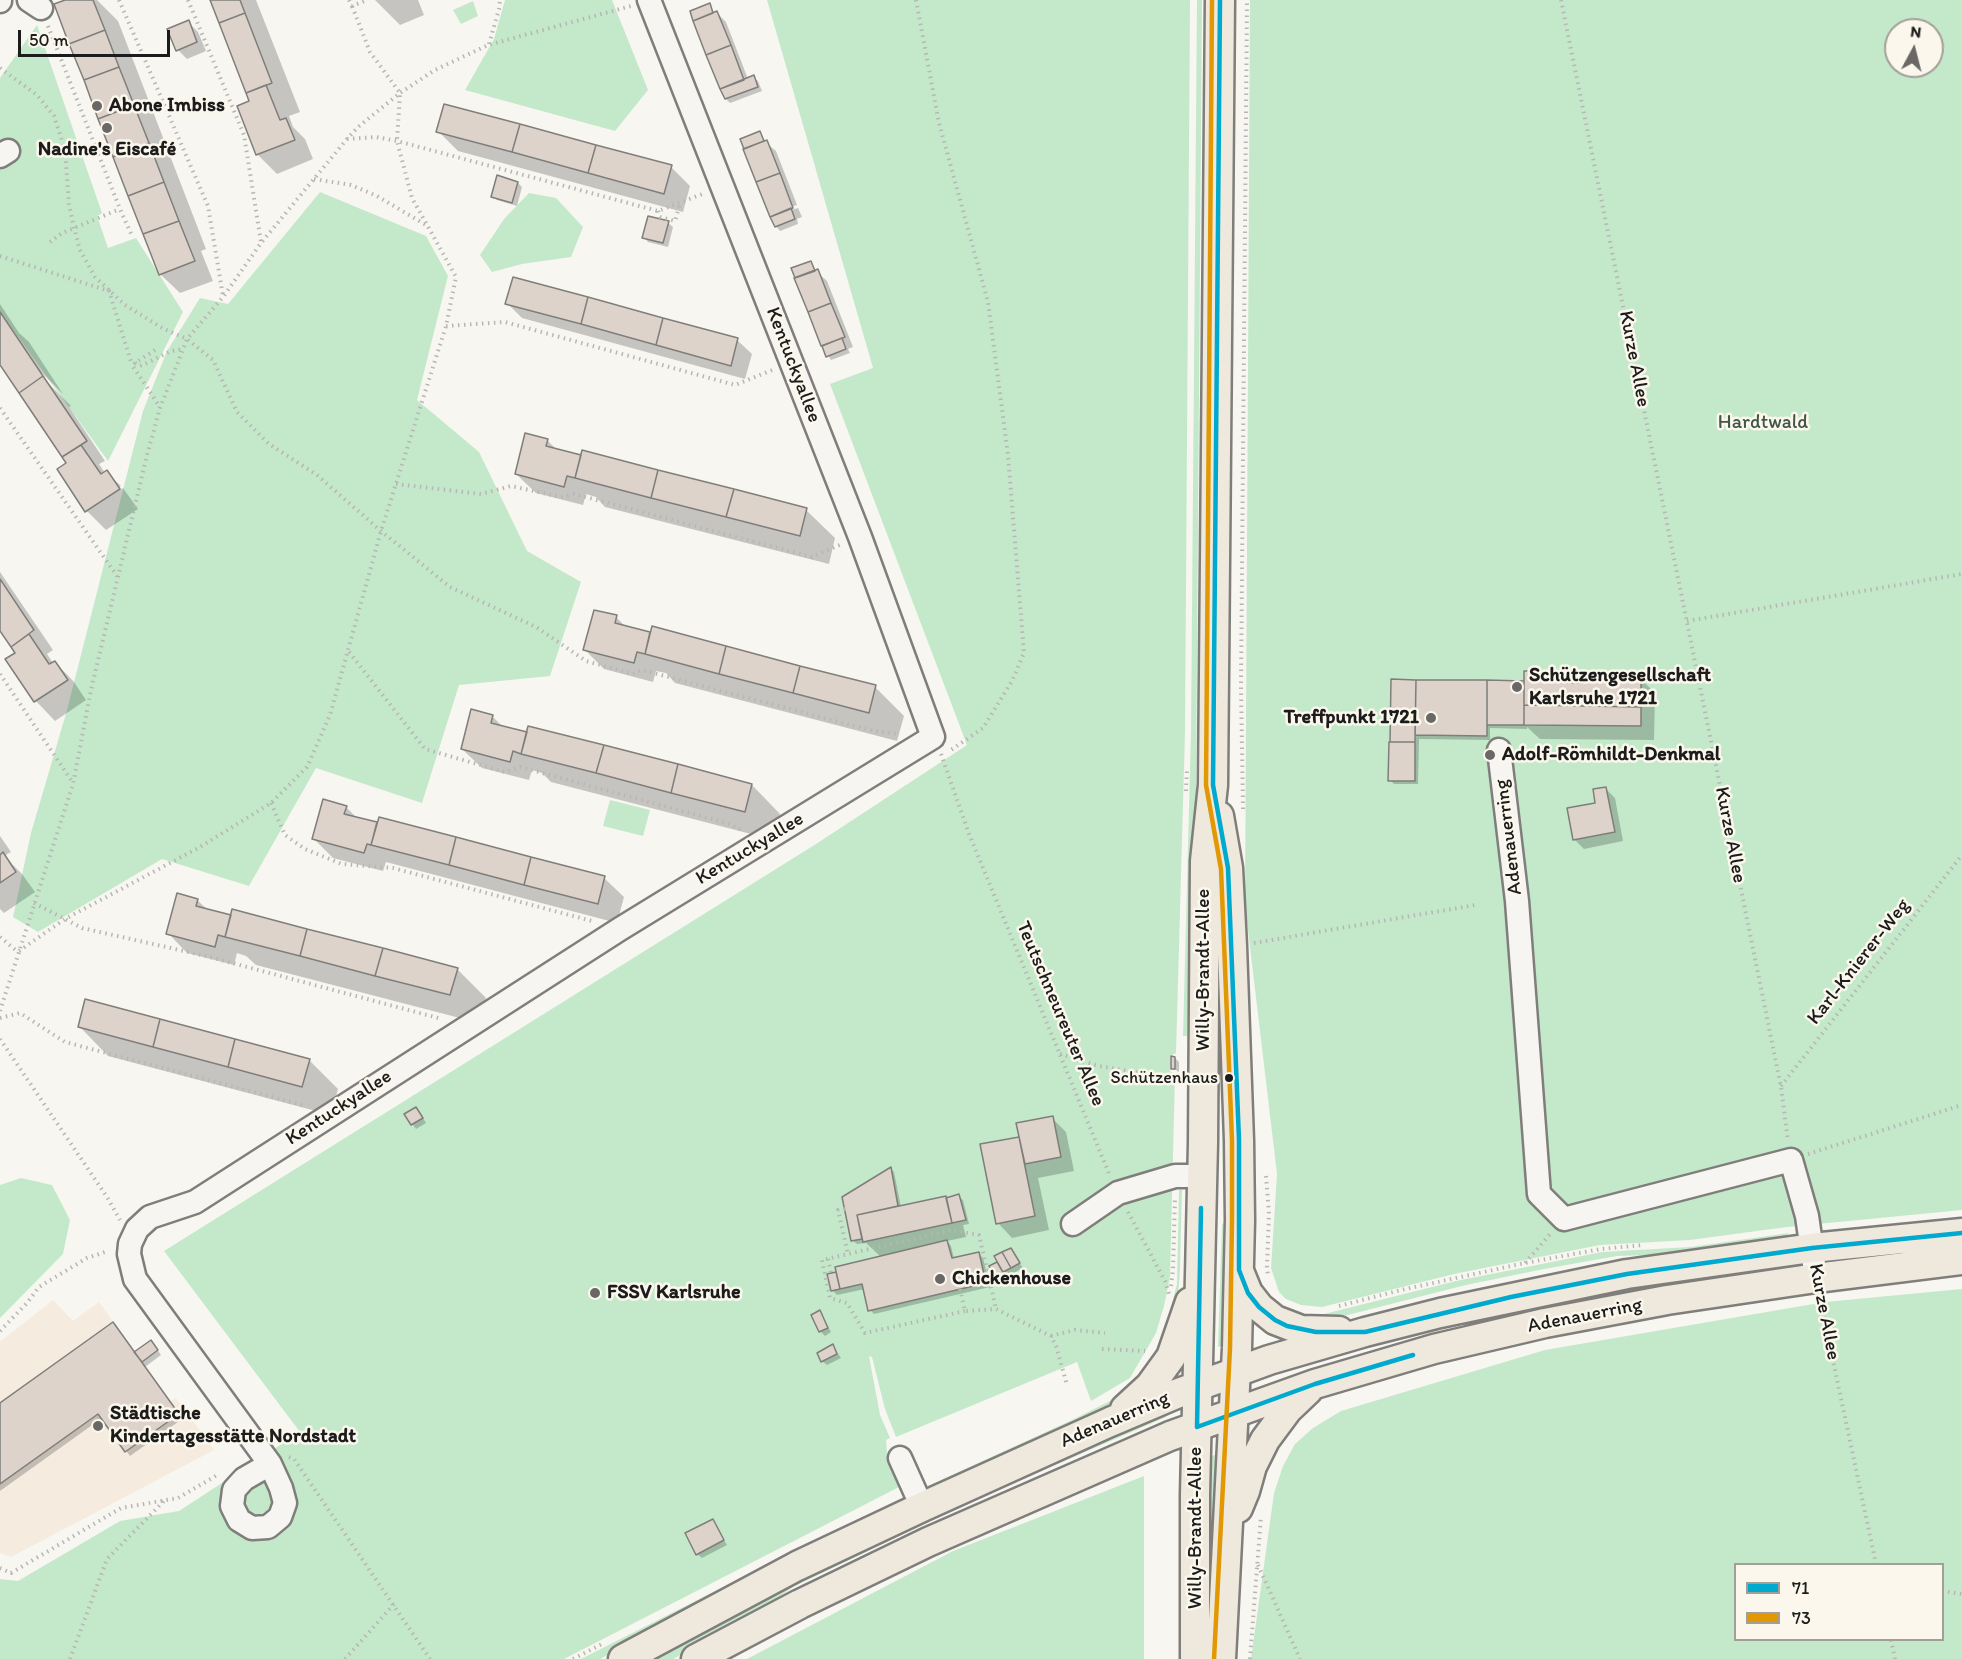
<!DOCTYPE html>
<html>
<head>
<meta charset="utf-8">
<style>
  body { margin:0 }
  #map { position:relative; width:1962px; height:1659px; overflow:hidden; background:#f8f6f0; font-family:Itim,sans-serif }
  canvas { display:block }
  .legend { position:absolute; left:1734px; top:1563px; width:210px; height:78px; box-sizing:border-box; background:#fbf7ec; border:2px solid #a29f99; margin:0; padding:8px 10px; list-style:none; font-size:18px; color:#1c1c1c }
  .legend li { display:flex; align-items:center; gap:12px; height:30px }
  .legend b { width:30px; border:2px solid #a29f99 }
  .north { position:absolute; left:1884px; top:18px; width:60px; height:60px; box-sizing:border-box; background:#fbf7ec; border:2px solid #a29f99; border-radius:50%; rotate:7deg; font-size:16px; font-weight:700; line-height:24px; text-align:center; color:#1c1c1c }
  .north::after { content:''; display:block; margin:auto; width:21px; height:27px; background:#696866; clip-path:polygon(50% 0,100% 100%,50% 72%,0 100%) }
  .scale { position:absolute; left:18px; top:30px; width:152px; height:27px; box-sizing:border-box; border:3px solid #1c1c1c; border-top:0; padding-left:8px; font-size:18px; line-height:21px; white-space:nowrap; color:#1c1c1c; -webkit-text-stroke:4px #fbf7ec; paint-order:stroke }
</style>
</head>
<body>
<div id="map">
<canvas width="1962" height="1659"></canvas>
<ul class="legend">
<li><b style="height:8px;background:#00a9ce"></b>71</li>
<li><b style="height:8px;background:#e19803"></b>73</li>
</ul>
<div class="north">N</div>
<div class="scale">50 m</div>
</div>
<script>
const g = document.querySelector('canvas').getContext('2d');
g.lineJoin = 'round';
function fill(path, color) { g.fillStyle = color; g.fill(path, 'evenodd'); }
const shape = rows => new Path2D(rows.map(r => 'M' + r).join(''));
function trace(path, color, width, dash) { g.strokeStyle = color; g.lineWidth = width; g.lineCap = dash ? 'butt' : 'round'; g.setLineDash(dash || []); g.stroke(path); }
function write(font, color, halo, rows, align = 'center') {
  g.font = font + ' Itim,sans-serif'; g.lineWidth = 5; g.setLineDash([]); g.textBaseline = 'middle'; g.strokeStyle = halo; g.fillStyle = color; for (const [text, x, y, turn = 0] of rows) {
    g.save(); g.translate(x, y); g.rotate((+turn || 0) * Math.PI / 180); g.textAlign = isNaN(turn) ? turn : align; if (halo) g.strokeText(text, 0, 0); g.fillText(text, 0, 0); g.restore();
  }
}
fill(shape([
  [53,1300,73,1321,99,1302,170,1402,176,1398,214,1450,11,1557,0,1553,0,1342]
]), '#f5ebdf');
fill(shape([
  [505,0,612,0,648,90,615,131,465,90,494,39],
  [767,0,1190,0,1185,733,1176,1053,1170,1056,1170,1071,1175,1075,1170,1277,1164,1306,1156,1333,1130,1378,1091,1401,1077,1362,896,1437,885,1409,872,1357,869,1356,880,1415,890,1438,886,1440,887,1453,901,1486,564,1659,0,1659,0,1579,18,1581,120,1521,179,1511,300,1432,164,1251,816,844,967,745,830,384,873,368],
  [1197,0,1202,0,1195,920,1187,1036,1183,1036,1191,731],
  [1250,0,1962,0,1962,1210,1787,1227,1690,1240,1600,1245,1454,1274,1322,1307,1301,1305,1286,1299,1279,1292,1271,1268,1277,1174,1245,905],
  [1896,30,1932,30,1932,66,1896,66],
  [473,1,478,16,461,24,453,10],
  [37,25,102,213,97,216,108,248,136,238,183,312,108,461,0,312,0,78],
  [320,192,426,236,448,276,417,400,479,452,527,551,581,582,550,676,459,685,422,803,316,768,249,886,162,859,38,932,13,917,31,833,67,710,143,411,167,351,200,298,228,304],
  [529,193,556,198,583,227,571,257,522,264,492,272,480,255,504,219],
  [610,800,650,810,643,836,603,826],
  [21,1178,52,1185,70,1220,63,1254,0,1318,0,1185],
  [1179,1190,1182,1190,1180,1270,1177,1310,1160,1350,1177,1284],
  [1224,1222,1227,1222,1224,1345,1218,1347,1222,1225],
  [1789,1233,1783,1239,1684,1254,1617,1256,1544,1269,1466,1285,1328,1320,1289,1314,1324,1314,1456,1281,1602,1252,1690,1247],
  [1962,1289,1962,1659,1251,1659,1274,1493,1283,1466,1295,1444,1313,1428,1341,1411,1545,1350,1825,1302],
  [1942,1564,1942,1640,1736,1640,1736,1564],
  [1137,1382,1119,1401,1091,1417,933,1488,928,1486,1072,1420,1116,1398],
  [1167,1410,1166,1417,974,1500,793,1587,739,1624,673,1659,647,1659,780,1587],
  [1221,1453,1213,1581,1210,1582,1208,1582,1209,1457],
  [1144,1476,1144,1659,747,1659,953,1551],
  [906,1496,904,1501,763,1571,600,1659,581,1659,778,1559]
]), '#c4e9ca');
fill(shape([
  [69,0,97,0,118,21,206,249,201,251,213,281,180,293,160,274],
  [211,0,256,0,300,112,289,116,293,127,305,139,313,159,277,174,257,154,251,102],
  [375,0,418,0,424,15,400,25],
  [709,5,715,14,717,13,726,22,748,79,753,77,758,81,762,91,730,103,726,99],
  [188,22,198,32,206,51,187,59,178,50],
  [438,131,671,167,690,186,683,212,458,151],
  [759,133,765,142,776,151,797,205,788,208,791,210,798,208,802,217,797,219,798,224,780,231,776,226,745,150],
  [518,183,522,187,517,206,497,200,493,196],
  [668,223,673,227,668,247,648,242,644,237],
  [811,262,817,272,827,281,853,347,848,349,850,353,831,360,822,346,796,279],
  [507,303,737,340,752,354,745,379,522,318],
  [0,304,19,333,29,342,63,394,39,370,37,372,71,406,69,407,105,461,99,464,105,473,106,472,121,486,88,508,88,511,123,488,138,509,106,530,87,511,68,463,0,362],
  [547,440,557,450,806,510,835,538,829,564,605,507,596,497,586,494,583,505,536,493,516,474],
  [0,572,53,650,47,654,53,663,55,662,74,682,86,700,55,721,36,701,7,660,17,653,0,628],
  [616,617,627,628,875,687,904,716,897,741,675,683,666,673,656,671,653,682,604,669,585,650],
  [1545,672,1557,684,1585,684,1641,679,1655,693,1654,740,1540,739,1527,727,1527,729,1490,728,1490,740,1419,739,1418,784,1394,784,1390,780,1392,681,1523,682],
  [492,716,504,728,752,785,780,814,774,840,551,782,542,773,532,770,529,780,482,768,462,749],
  [1605,788,1615,798,1623,841,1584,849,1574,839],
  [346,807,357,818,604,878,624,897,617,923,386,862,383,871,333,858,314,839],
  [0,836,11,852,4,856,22,874,35,892,4,913,0,909],
  [197,900,208,910,457,969,486,998,479,1023,256,965,246,956,237,953,234,965,187,953,168,933],
  [80,1027,309,1060,338,1089,331,1115,108,1056],
  [1175,1058,1179,1062,1179,1072,1172,1068],
  [420,1113,426,1123,416,1129,406,1115],
  [1052,1118,1066,1132,1074,1171,1038,1178,1049,1230,1012,1238,998,1223,982,1146,1021,1138],
  [890,1168,894,1172,901,1207,958,1196,963,1200,969,1224,963,1225,966,1237,947,1241,951,1246,954,1259,978,1253,983,1258,990,1287,874,1314,870,1310,865,1289,837,1295,833,1291,829,1275,881,1257,866,1243,857,1244,852,1240,844,1197],
  [1010,1250,1023,1268,1006,1277,1010,1283,1003,1286,991,1267,999,1262],
  [820,1312,831,1332,825,1336,820,1331],
  [155,1346,161,1355,145,1367,182,1419,130,1456,102,1418,0,1491,0,1405],
  [833,1346,841,1358,827,1365,822,1361],
  [712,1521,727,1545,702,1558,697,1554]
]), '#0003');
const building = shape([
  [65,0,93,0,105,30,69,44,54,4,65,0],
  [210,0,240,0,245,13,219,23,210,0],
  [710,3,713,13,693,21,690,11,710,3],
  [717,11,731,45,706,55,693,21,717,11],
  [245,13,272,83,246,93,219,23,245,13],
  [189,20,197,42,176,51,167,29,189,20],
  [105,30,119,67,84,80,69,44,105,30],
  [731,45,744,80,720,89,706,55,731,45],
  [119,67,134,105,98,119,84,80,119,67],
  [754,75,758,87,725,99,720,89,754,75],
  [266,85,280,120,286,118,295,140,256,155,237,106,249,101,246,93,266,85],
  [444,104,520,124,512,152,436,132,444,104],
  [134,105,149,143,113,157,98,119,134,105],
  [520,124,596,145,588,173,512,152,520,124],
  [760,131,764,141,744,149,740,139,760,131],
  [767,140,780,173,756,182,743,149,767,140],
  [149,143,164,182,128,196,113,157,149,143],
  [596,145,672,165,664,194,588,173,596,145],
  [780,173,793,208,770,217,756,182,780,173],
  [497,175,518,182,512,203,491,197,497,175],
  [164,182,179,221,143,234,128,196,164,182],
  [791,208,795,219,775,227,770,217,791,208],
  [648,216,669,221,663,243,642,238,648,216],
  [179,221,195,261,159,275,143,234,179,221],
  [811,261,815,271,795,278,791,268,811,261],
  [818,269,831,303,808,312,794,278,818,269],
  [513,277,588,297,581,324,505,304,513,277],
  [588,297,663,318,656,345,581,324,588,297],
  [831,303,845,337,821,346,808,312,831,303],
  [0,312,43,376,19,393,0,365,0,312],
  [663,318,738,338,731,366,656,345,663,318],
  [842,338,846,349,826,357,822,346,842,338],
  [43,376,87,441,62,457,19,393,43,376],
  [525,433,548,439,546,446,581,455,575,478,567,476,564,487,515,474,525,433],
  [81,445,101,474,107,470,120,489,85,512,57,469,66,463,62,457,81,445],
  [582,450,658,470,651,498,575,478,582,450],
  [658,470,734,489,726,517,651,498,658,470],
  [734,489,807,508,800,536,726,517,734,489],
  [0,579,34,630,11,647,0,631,0,579],
  [594,610,617,615,615,623,650,632,645,654,637,652,634,663,583,650,594,610],
  [652,626,726,646,719,674,645,654,652,626],
  [29,634,49,664,55,661,68,680,34,702,5,659,15,653,11,647,29,634],
  [726,646,800,666,793,693,719,674,726,646],
  [800,666,876,685,869,713,793,693,800,666],
  [1524,671,1546,671,1546,682,1583,683,1584,676,1641,677,1641,707,1524,705,1524,671],
  [1391,679,1416,680,1415,742,1390,742,1391,679],
  [1416,680,1487,680,1487,736,1415,735,1416,680],
  [1487,680,1524,681,1524,725,1487,725,1487,680],
  [1524,705,1641,707,1641,726,1524,725,1524,705],
  [471,709,493,715,491,723,527,732,521,754,513,751,510,762,461,749,471,709],
  [528,726,604,745,596,773,521,754,528,726],
  [1389,742,1415,742,1415,781,1388,781,1389,742],
  [604,745,678,764,671,793,596,773,604,745],
  [678,764,752,784,745,812,671,793,678,764],
  [1606,787,1615,832,1573,840,1567,808,1595,803,1593,789,1606,787],
  [323,799,347,806,344,814,377,822,371,845,367,844,364,853,312,839,323,799],
  [379,817,456,837,449,865,371,845,379,817],
  [456,837,531,857,524,885,449,865,456,837],
  [3,852,16,872,0,883,0,855,3,852],
  [531,857,605,876,598,904,524,885,531,857],
  [177,893,198,899,196,906,231,915,225,937,218,935,215,947,166,934,177,893],
  [232,909,307,929,300,956,225,937,232,909],
  [307,929,383,948,375,976,300,956,307,929],
  [383,948,458,968,450,995,375,976,383,948],
  [85,999,160,1019,153,1047,78,1027,85,999],
  [160,1019,235,1039,228,1067,153,1047,160,1019],
  [235,1039,310,1059,302,1087,228,1067,235,1039],
  [1171,1056,1175,1057,1175,1069,1171,1069,1171,1056],
  [416,1107,423,1118,411,1125,404,1114,416,1107],
  [1053,1116,1061,1157,1025,1164,1016,1123,1053,1116],
  [1019,1137,1035,1216,996,1224,980,1144,1019,1137],
  [891,1167,898,1206,857,1215,862,1239,851,1241,842,1197,891,1167],
  [959,1194,966,1220,952,1223,946,1198,959,1194],
  [946,1196,952,1223,863,1242,857,1215,946,1196],
  [947,1240,952,1258,979,1252,986,1283,868,1311,862,1284,840,1289,835,1267,947,1240],
  [1011,1248,1020,1263,1011,1268,1002,1252,1011,1248],
  [1002,1252,1011,1268,1003,1272,994,1256,1002,1252],
  [997,1262,1006,1278,998,1283,989,1266,997,1262],
  [836,1272,840,1289,831,1291,827,1274,836,1272],
  [820,1310,828,1328,819,1332,811,1315,820,1310],
  [113,1322,179,1414,125,1452,98,1414,0,1484,0,1403,113,1322],
  [151,1340,158,1350,142,1362,134,1352,151,1340],
  [833,1344,837,1354,821,1362,817,1353,833,1344],
  [713,1519,724,1540,696,1555,685,1533,713,1519]
]);
fill(building, '#ddd3cb');
trace(building, '#7f7e7b', 1.5);
const minor = shape([
  [29,0,41,8],
  [0,1,0,0],
  [0,156,8,151],
  [1499,750,1517,901,1539,1194,1564,1219,1791,1160,1807,1216,1816,1278],
  [1073,1224,1118,1193,1175,1176,1202,1176],
  [900,1458,922,1507],
  [270,1464,281,1488,285,1503,280,1517,268,1527,252,1528,239,1520,232,1506,234,1490,244,1479,270,1464,135,1279,129,1254,130,1244,137,1229,150,1217,195,1202,620,929,933,737,860,537,649,0]
]);
const major = shape([
  [1219,816,1228,868,1232,946,1239,1140,1240,1220,1237,1348,1221,1659],
  [1239,1271,1248,1293,1259,1307,1275,1320,1301,1330,1339,1331],
  [1125,1409,1150,1386,1171,1357,1190,1302],
  [1238,1508,1245,1491,1252,1466,1265,1440,1288,1409,1308,1390],
  [623,1659,797,1566,922,1507,1110,1422,1176,1394,1269,1360,1365,1332,1440,1313,1627,1274,1812,1248,1962,1233],
  [696,1659,800,1604,928,1542,1170,1436,1315,1384,1434,1349,1545,1323,1667,1300,1816,1278,1962,1260],
  [1195,1659,1195,1495,1203,1143,1205,861,1213,785,1220,0]
]);
trace(minor, '#7f7e7b', 27);
trace(major, '#7f7e7b', 33);
trace(shape([
  [119,0,208,206,223,296],
  [188,0,244,135,261,242],
  [349,0,352,6,367,0],
  [916,0,939,123,988,302,1008,455,1024,653,1012,681,983,728,951,750],
  [1561,0,1781,1087,1788,1141],
  [48,26,120,209,132,236],
  [489,44,499,9,500,0],
  [0,68,37,95,54,116,65,150,69,204,74,228,80,250,95,277,125,305,164,329,187,339,213,360,237,412,269,444,317,475,381,531,450,587,536,627,586,661,633,674,642,670,874,731,899,734],
  [347,139,376,137,397,141,658,211,705,193],
  [314,179,351,185,377,196,426,225],
  [658,211,660,217,675,221,680,203],
  [50,242,62,233,120,209],
  [0,256,109,291,132,365],
  [446,326,505,322,735,385,775,369],
  [155,350,132,365,160,407],
  [135,363,140,366,143,365,171,351,183,349],
  [0,408,117,576],
  [396,484,481,494,511,486,561,497,574,494,812,557,842,544],
  [1687,621,1962,574],
  [349,652,425,749,505,772,520,767,730,824,743,831],
  [0,674,73,783],
  [941,754,969,834,1110,1176],
  [1186,791,1187,769],
  [271,803,285,835,305,849,342,864,393,868,592,921],
  [1243,809,1241,686,1247,0],
  [34,903,82,928,206,956,442,1019],
  [0,937,18,952],
  [1254,943,1475,905],
  [19,951,65,919,200,847,271,803,307,767,330,715,381,531,446,326,456,277,412,198,397,141,400,93,370,52,352,6],
  [0,1011,73,784,91,690,147,455,160,408,187,339,223,297,261,243,347,139,358,127,400,93,435,70,488,45,631,6],
  [0,1018,20,1013,65,1042,306,1106],
  [0,1039,107,1197,120,1220],
  [1060,1054,1099,1066,1153,1075,1179,1075],
  [1781,1086,1962,855],
  [1808,1154,1962,1105],
  [1266,1176,1269,1214,1267,1266,1268,1276],
  [845,1209,838,1210,848,1254],
  [1128,1212,1165,1281,1169,1294],
  [828,1259,831,1273],
  [1525,1263,1551,1233],
  [1171,1286,1173,1270,1175,1198],
  [960,1289,965,1311,996,1309,1051,1336,1056,1346,1067,1385],
  [1820,1299,1876,1564],
  [1339,1306,1401,1290,1525,1263,1601,1249,1643,1245],
  [965,1311,865,1333,847,1303,830,1298,822,1260,952,1230,979,1235,996,1309],
  [0,1331,27,1303,39,1287,87,1258,108,1251],
  [1051,1336,1075,1330,1105,1333],
  [1102,1349,1145,1351],
  [289,1457,294,1459,430,1659],
  [1258,1565,1300,1659],
  [0,1568,11,1573,121,1508,178,1498,219,1474],
  [1942,1591,1962,1594],
  [1891,1640,1895,1659],
  [70,1659,107,1559,164,1501],
  [345,1659,394,1604],
  [573,1659,604,1643],
  [1250,1659,1261,1516]
]), '#b7b6b4', 4, [1.5, 4.5]);
trace(minor, '#f6f5f1', 22);
trace(major, '#eee8dd', 28);
trace(shape([
  [1220,0,1213,785,1228,868,1239,1140,1239,1270,1248,1293,1259,1307,1275,1320,1287,1326,1316,1332,1365,1332,1511,1297,1627,1274,1812,1248,1962,1233],
  [1197,1427,1201,1208],
  [1197,1427,1315,1384,1413,1355]
]), '#00a9ce', 4.5);
trace(shape([
  [1212,0,1206,785,1221,869,1232,1140,1232,1220,1230,1348,1214,1659]
]), '#e19803', 4.5);
for (const [x, y, r, color] of [
  [97,106,6,"#696866"],
  [107,128,6,"#696866"],
  [1517,687,6,"#696866"],
  [1431,718,6,"#696866"],
  [1490,755,6,"#696866"],
  [1229,1078,5,"#1c1c1c"],
  [940,1279,6,"#696866"],
  [595,1293,6,"#696866"],
  [98,1426,6,"#696866"]
]) { const dot = new Path2D(); dot.arc(x, y, r, 0, 2 * Math.PI); g.fillStyle = color; g.fill(dot); trace(dot, '#fbf7ec', 2); }
write('18px', '#1c1c1c', '#fbf7ec', [
  ["Schützenhaus",1218,1078]
], 'right');
write('bold 20px', '#1c1c1c', '#fbf7ec', [
  ["Abone Imbiss",109,106],
  ["Nadine's Eiscafé",107,150,"center"],
  ["Schützengesellschaft",1529,676],
  ["Karlsruhe 1721",1529,699],
  ["Treffpunkt 1721",1419,718,"right"],
  ["Adolf-Römhildt-Denkmal",1502,755],
  ["Chickenhouse",952,1279],
  ["FSSV Karlsruhe",607,1293],
  ["Städtische",110,1414],
  ["Kindertagesstätte Nordstadt",110,1437]
], 'left');
write('20px', '#1c1c1c', '#fbf7ec', [
  ["Kurze Allee",1634,359,79],
  ["Kentuckyallee",793,365,69],
  ["Kurze Allee",1730,835,79],
  ["Adenauerring",1509,837,-97],
  ["Kentuckyallee",750,849,-31],
  ["Karl-Knierer-Weg",1859,962,-52],
  ["Willy-Brandt-Allee",1204,970,-90],
  ["Teutschneureuter Allee",1060,1014,67],
  ["Kentuckyallee",339,1108,-33],
  ["Kurze Allee",1824,1312,79],
  ["Adenauerring",1585,1316,-11],
  ["Adenauerring",1115,1420,-23],
  ["Willy-Brandt-Allee",1196,1528,-90]
]);
write('20px', '#425647', '#fbf7ec', [
  ["Hardtwald",1763,423]
]);
</script>
</body>
</html>
